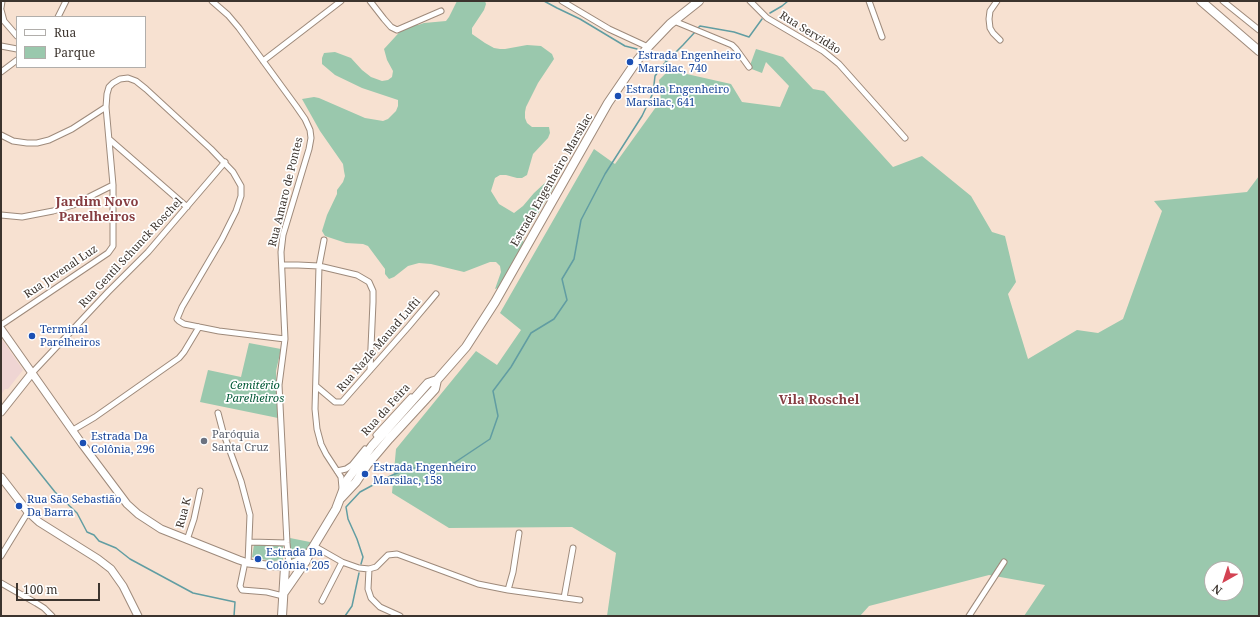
<!DOCTYPE html>
<html>
<head>
<meta charset="utf-8">
<style>
  body { margin:0 }
  #map { position:relative; width:1260px; height:617px; overflow:hidden; background:#f7e1d1; font-family:"Noto Serif",serif }
  canvas { display:block }
  .frame { position:absolute; inset:0; border:2px solid #3c342e; pointer-events:none }
  .legend { position:absolute; left:16px; top:16px; width:130px; height:52px; box-sizing:border-box; background:#fff; border:1px solid #b1aeab; margin:0; padding:5px 7px; list-style:none; font-size:12px; color:#3c342e }
  .legend li { display:flex; align-items:center; gap:8px; height:20px }
  .legend b { width:20px; border:1px solid #b1aeab }
  .north { position:absolute; left:1204px; top:561px; width:40px; height:40px; box-sizing:border-box; background:#fff; border:1px solid #b1aeab; border-radius:50%; rotate:219deg; font-size:11px; font-weight:700; line-height:16px; text-align:center; color:#3c342e }
  .north::after { content:''; display:block; margin:auto; width:14px; height:18px; background:#d34353; clip-path:polygon(50% 0,100% 100%,50% 72%,0 100%) }
  .scale { position:absolute; left:16px; top:583px; width:84px; height:18px; box-sizing:border-box; border:2px solid #3c342e; border-top:0; padding-left:5px; font-size:12px; line-height:14px; white-space:nowrap; color:#3c342e; -webkit-text-stroke:3px #fff; paint-order:stroke }
</style>
</head>
<body>
<div id="map">
<canvas width="1260" height="617"></canvas>
<div class="frame"></div>
<ul class="legend">
<li><b style="height:5px;background:#fff"></b>Rua</li>
<li><b style="height:11px;background:#9ac8ad"></b>Parque</li>
</ul>
<div class="north">N</div>
<div class="scale">100 m</div>
</div>
<script>
const g = document.querySelector('canvas').getContext('2d');
g.lineJoin = 'round';
function fill(path, color) { g.fillStyle = color; g.fill(path, 'evenodd'); }
const shape = rows => new Path2D(rows.map(r => 'M' + r).join(''));
function trace(path, color, width, dash) { g.strokeStyle = color; g.lineWidth = width; g.lineCap = dash ? 'butt' : 'round'; g.setLineDash(dash || []); g.stroke(path); }
function write(font, color, halo, rows, align = 'center') {
  g.font = font + ' "Noto Serif",serif'; g.lineWidth = 3.5; g.setLineDash([]); g.textBaseline = 'middle'; g.strokeStyle = halo; g.fillStyle = color; for (const [text, x, y, turn = 0] of rows) {
    g.save(); g.translate(x, y); g.rotate((+turn || 0) * Math.PI / 180); g.textAlign = isNaN(turn) ? turn : align; if (halo) g.strokeText(text, 0, 0); g.fillText(text, 0, 0); g.restore();
  }
}
fill(shape([
  [1,338,23,370,8,389,5,389,1,395]
]), '#efd5d3');
fill(shape([
  [457,1,485,1,486,4,484,10,472,28,472,34,485,43,494,48,500,49,505,49,527,45,541,46,552,54,554,59,538,83,526,107,525,112,525,118,527,123,532,127,549,127,550,133,548,138,533,154,527,175,522,178,517,178,506,175,500,175,495,178,491,191,499,204,514,213,523,206,534,193,546,182,551,180,556,182,554,187,523,239,524,245,520,254,512,263,514,269,501,287,495,289,501,272,500,266,496,262,490,262,464,272,431,264,419,263,408,266,394,277,389,279,385,274,385,269,368,246,363,244,346,243,325,236,322,231,327,215,337,194,337,190,343,182,345,176,344,171,343,164,320,131,302,99,314,97,319,98,365,118,383,121,388,119,396,111,398,106,398,100,362,88,335,75,322,64,322,58,324,53,335,52,351,58,362,70,371,77,382,81,388,80,392,77,393,71,387,60,384,49,406,25,418,25,424,23,446,21,449,17],
  [756,49,783,57,813,89,824,91,893,167,922,156,971,196,992,232,1005,236,1016,282,1008,294,1028,359,1077,330,1098,333,1123,319,1162,211,1154,201,1247,192,1259,176,1259,616,1024,616,1045,585,989,575,869,606,860,616,607,616,616,553,572,527,449,528,392,493,396,449,476,351,497,365,521,330,500,313,594,149,615,164,661,100,659,80,669,70,731,84,742,102,780,107,789,86,766,62,762,73,749,68],
  [1212,569,1236,569,1236,593,1212,593],
  [249,343,281,349,276,371,278,418,200,402,208,370,241,377],
  [290,538,310,542,314,543,305,553,293,561,290,560],
  [254,545,281,545,283,546,283,560,274,561,254,558,252,557]
]), '#9ac8ad');
trace(shape([
  [544,1,557,8,580,19,625,46,637,49],
  [770,13,782,6,788,1],
  [697,29,700,26,734,32,749,37,762,19],
  [653,55,666,61],
  [11,437,55,492,77,513,87,532,94,535,99,541,116,548,130,559,193,593,235,602,234,616],
  [361,564,363,557,357,539,348,519,346,507,360,492,386,478,406,469,454,463,490,439,498,416,493,391,511,367,531,333,554,319,567,300,562,279,574,259,581,220,605,174,642,116,653,93,655,76,664,64,683,45,695,32],
  [345,616,352,606,359,573]
]), '#619da2', 1.5);
const street = shape([
  [212,1,228,15,239,28,296,106,305,119,310,130,311,138,309,149,283,235,281,252,285,339,279,385,287,543,289,565],
  [370,1,384,19,391,27,397,30,441,11],
  [562,1,609,29,648,47],
  [750,1,767,18,823,51,839,64,905,138],
  [869,1,882,37],
  [997,1,990,11,989,19,990,28,993,33,1000,40],
  [1223,1,1259,30],
  [1,8,2,1],
  [1,10,4,21,17,36],
  [58,17,66,1],
  [674,21,732,45,736,49,749,67],
  [1,46,17,49],
  [263,61,341,1],
  [1,72,17,60],
  [1,135,13,141,27,143,37,143,49,140,72,129,106,107],
  [109,139,187,207],
  [1,215,22,217,53,211,73,205,113,185],
  [324,240,319,266,315,409,317,429,321,444,326,454,341,477,342,488],
  [282,265,298,265,319,266,357,275,369,282,373,291,373,302,370,370],
  [1,325,108,253,113,246,113,185,106,107,107,94,109,87,113,83,120,79,128,78,136,81,146,89,211,149,233,172,241,186,241,196,236,211,222,239,182,307,177,319,179,321,184,324,219,331,285,339],
  [32,373,108,292,148,252,225,162],
  [316,386,335,402,342,402,409,326,436,294],
  [218,413,223,432,241,481,250,515,248,563],
  [73,430,95,417,179,358,184,352,199,327],
  [376,435,411,397],
  [337,471,346,469,352,465,365,449],
  [187,540,194,519,200,491],
  [250,542,287,543],
  [314,546,342,562,359,568,369,569,376,567,388,555,397,554,478,584,508,590,580,600],
  [1,556,28,512],
  [245,562,240,586,242,590,267,592,283,596],
  [369,569,368,589,371,598,380,607,400,616],
  [1,583,36,603,44,608,52,616],
  [508,590,513,572,519,533],
  [564,598,573,548],
  [322,601,342,562],
  [969,616,1004,562]
]);
const secondary = shape([
  [1,329,82,444,127,504,138,514,161,529,239,560,248,563,285,567],
  [1,412,32,373],
  [1,477,28,512,39,522,98,559,111,569,123,586,138,616]
]);
const primary = shape([
  [1201,1,1259,51],
  [341,498,356,482,367,465,389,439,435,389,437,380,466,347,495,302,608,103,636,62,648,47,670,24,699,1],
  [285,567,297,562,309,553],
  [283,594,306,561,310,552,336,509,347,480,372,446,428,383,437,380],
  [282,616,285,567]
]);
trace(street, '#9e8a7b', 7);
trace(secondary, '#9e8a7b', 9);
trace(primary, '#9e8a7b', 10);
trace(street, '#fff', 5);
trace(secondary, '#fff', 7);
trace(primary, '#fff', 8);
for (const [x, y, r, color] of [
  [630,62,4,"#1a4fb4"],
  [618,96,4,"#1a4fb4"],
  [32,336,4,"#1a4fb4"],
  [204,441,4,"#6b7280"],
  [83,443,4,"#1a4fb4"],
  [365,474,4,"#1a4fb4"],
  [19,506,4,"#1a4fb4"],
  [258,559,4,"#1a4fb4"]
]) { const dot = new Path2D(); dot.arc(x, y, r, 0, 2 * Math.PI); g.fillStyle = color; g.fill(dot); trace(dot, '#fff', 1.5); }
write('11px', '#3c342e', '#fff', [
  ["Rua Servidão",810,33,32],
  ["Estrada Engenheiro Marsilac",552,180,-60],
  ["Rua Amaro de Pontes",286,192,-76],
  ["Rua Gentil Schunck Roschel",131,253,-47],
  ["Rua Juvenal Luz",61,272,-34],
  ["Rua Nazle Mauad Lufti",379,345,-49],
  ["Rua da Feira",386,410,-48],
  ["Rua K",184,513,-75]
]);
write('11px', '#164399', '#fff', [
  ["Estrada Engenheiro",638,56],
  ["Marsilac, 740",638,69],
  ["Estrada Engenheiro",626,90],
  ["Marsilac, 641",626,103],
  ["Terminal",40,330],
  ["Parelheiros",40,343],
  ["Estrada Da",91,437],
  ["Colônia, 296",91,450],
  ["Estrada Engenheiro",373,468],
  ["Marsilac, 158",373,481],
  ["Rua São Sebastião",27,500],
  ["Da Barra",27,513],
  ["Estrada Da",266,553],
  ["Colônia, 205",266,566]
], 'left');
write('italic 11px', '#045a38', '#fff', [
  ["Cemitério",255,386],
  ["Parelheiros",255,399]
]);
write('11px', '#5b616d', '#fff', [
  ["Paróquia",212,435],
  ["Santa Cruz",212,448]
], 'left');
write('bold 13px', '#863d41', '#fff', [
  ["Jardim Novo",97,202],
  ["Parelheiros",97,217],
  ["Vila Roschel",819,400]
]);
</script>
</body>
</html>
